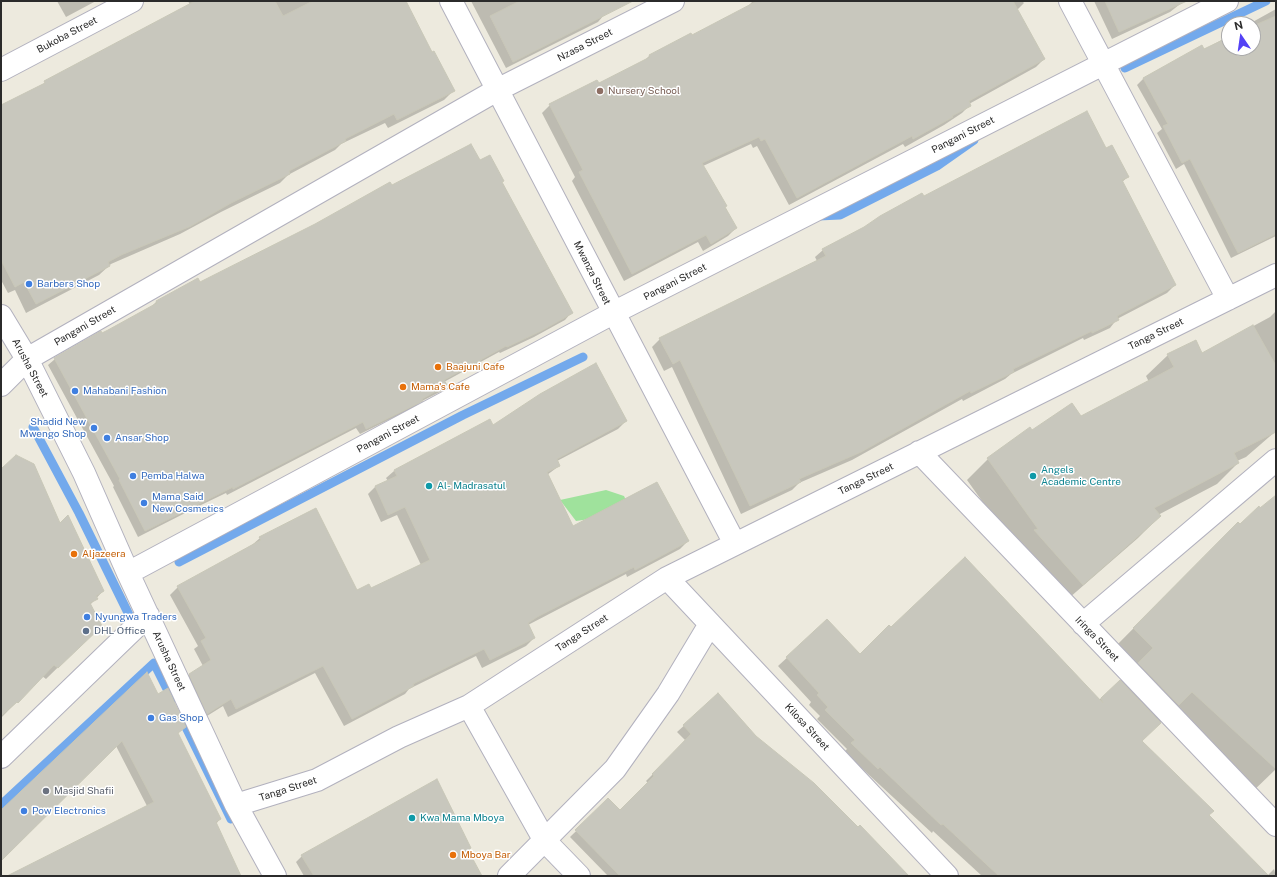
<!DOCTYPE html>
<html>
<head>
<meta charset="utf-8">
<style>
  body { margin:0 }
  #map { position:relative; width:1277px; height:877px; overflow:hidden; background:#edeade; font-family:"Public Sans",sans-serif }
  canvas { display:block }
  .frame { position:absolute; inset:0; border:2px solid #2b2b2b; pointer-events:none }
  .north { position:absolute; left:1221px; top:16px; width:40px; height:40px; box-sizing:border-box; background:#fff; border:1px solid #aaa; border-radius:50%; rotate:347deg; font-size:11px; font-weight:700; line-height:16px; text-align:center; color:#2b2b2b }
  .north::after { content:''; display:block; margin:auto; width:14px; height:18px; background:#5442f5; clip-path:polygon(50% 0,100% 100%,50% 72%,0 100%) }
</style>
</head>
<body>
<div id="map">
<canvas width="1277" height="877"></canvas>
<div class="frame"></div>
<div class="north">N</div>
</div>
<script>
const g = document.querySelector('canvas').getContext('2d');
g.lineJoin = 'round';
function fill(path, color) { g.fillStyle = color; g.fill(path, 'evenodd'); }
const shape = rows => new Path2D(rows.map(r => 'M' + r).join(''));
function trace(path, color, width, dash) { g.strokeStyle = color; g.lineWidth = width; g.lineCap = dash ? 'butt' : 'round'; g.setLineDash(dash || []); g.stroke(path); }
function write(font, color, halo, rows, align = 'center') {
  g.font = font + ' "Public Sans",sans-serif'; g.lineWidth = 3; g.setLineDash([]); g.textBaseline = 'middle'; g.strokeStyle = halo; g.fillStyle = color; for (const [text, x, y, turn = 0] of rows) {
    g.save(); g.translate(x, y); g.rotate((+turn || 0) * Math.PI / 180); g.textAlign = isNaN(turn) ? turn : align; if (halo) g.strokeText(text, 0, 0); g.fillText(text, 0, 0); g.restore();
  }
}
fill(shape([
  [606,490,624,496,632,513,576,521,560,500]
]), '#9fe29c');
fill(shape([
  [57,1,96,1,66,17],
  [188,1,404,1,453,91,444,100,388,128,385,123,341,144,335,150,288,175,280,183,221,212,180,234,111,264,99,275,26,313,15,290,8,293,1,280,1,107,190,5],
  [471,1,628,1,604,15,598,22,506,68],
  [753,1,1022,1,1024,3,1017,10,1044,59,1036,67,969,104,970,105,962,113,944,125,905,147,903,144,789,205,757,146,753,148,751,144,703,166,736,228,728,236,703,251,698,242,624,281,572,181,575,177,542,113,550,105,598,84,644,61,650,55,692,36,747,7],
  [1094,1,1184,1,1170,12,1112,39],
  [1276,9,1276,236,1231,258,1184,164,1176,169,1157,133,1162,129,1137,85,1143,79,1201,47,1203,50,1229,36,1229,48,1253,48,1253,24,1249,24],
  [1105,150,1128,177,1122,182,1175,285,1167,293,1117,319,1110,328,1084,340,1083,338,1011,374,1005,379,963,401,962,399,852,460,799,483,792,490,741,514,672,367,664,371,652,347,660,339,817,261,815,257,823,250,923,197],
  [479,162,501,183,571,313,565,320,534,337,500,353,499,352,444,382,446,385,440,392,420,402,415,407,360,434,356,428,227,495,226,493,199,506,138,537,113,487,114,486,48,365,55,359,150,308,156,302,200,284,392,186],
  [1276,311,1276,431,1246,457,1237,461,1238,463,1217,484,1158,515,1160,516,1138,538,1061,605,1017,550,967,480,988,459,1032,431,1081,417,1149,382,1146,376,1168,355,1202,354,1270,317],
  [626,421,618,429,557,461,559,466,547,475,573,527,688,541,680,549,627,577,626,574,528,625,534,638,526,646,482,668,476,656,409,689,405,694,344,726,315,673,228,717,223,706,199,721,182,683,189,675,203,666,194,649,198,646,170,595,178,587,252,545,260,538,357,591,370,590,421,565,397,515,381,522,368,494,376,486,388,481,386,478,394,471,493,427],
  [1,470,60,524,103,591,90,605,89,637,46,679,42,676,1,718],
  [1276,496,1276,769,1248,796,1164,719,1141,741,1208,816,1267,876,1274,869,1276,876,982,876,933,831,932,833,844,752,847,749,817,719,820,716,809,705,811,702,778,666,827,621,860,655,891,628,1099,700,1126,676,1106,656,1238,523,1240,525],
  [158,695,185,727,177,734,220,819,216,824,240,876,36,876,147,806,116,746,1,860,1,813],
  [718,695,755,737,900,876,608,876,570,837,608,800,620,812,648,783,646,781,686,741,677,732],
  [470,848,467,851,481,876,304,876,296,862,302,856]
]), '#0003');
trace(shape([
  [1125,68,1266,1],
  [818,216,840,215,937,166,974,140],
  [33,427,79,513,132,621],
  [179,562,463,415,583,357],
  [181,717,231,819],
  [1,805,154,663,172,699]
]), '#73a9ec', 9);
const building = shape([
  [195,1,275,1,283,16,313,1,406,1,432,52,434,51,455,91,397,120,394,114,345,139,346,141,289,171,290,174,231,203,191,226,121,255,108,262,110,266,36,304,24,282,15,287,1,260,1,105,45,83,44,81,195,1],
  [520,1,633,1,513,62,490,16,520,1],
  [757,1,1013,1,1045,59,969,101,971,106,952,116,953,117,913,139,912,136,797,198,765,139,761,141,759,137,702,163,727,206,725,207,737,228,711,244,706,235,632,274,579,172,583,170,549,104,597,80,599,83,650,57,649,55,691,33,692,35,757,1],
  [1105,1,1187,1,1119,32,1105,1],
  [1276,16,1276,234,1238,253,1190,159,1182,163,1163,126,1168,124,1143,78,1202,45,1204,49,1229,37,1229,48,1253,48,1253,26,1276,16],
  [1087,111,1106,148,1112,145,1129,177,1122,180,1176,285,1117,316,1119,320,1092,333,1092,331,1013,369,1014,372,971,393,970,391,861,452,799,479,801,482,750,506,680,360,673,364,659,338,826,256,822,249,864,227,880,216,922,193,924,196,1087,111],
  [471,144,480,160,490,155,504,181,502,182,573,313,541,331,507,347,506,346,444,380,447,385,422,399,423,401,366,429,363,422,233,489,233,487,145,531,119,480,120,479,54,358,101,331,102,333,108,330,157,303,156,301,198,278,200,282,315,224,390,182,392,185,471,144],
  [1253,325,1276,366,1276,432,1234,453,1239,463,1154,508,1161,516,1083,585,1034,530,1038,529,987,458,1030,427,1032,430,1072,403,1081,416,1161,374,1174,367,1167,354,1196,340,1202,353,1253,325],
  [596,363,627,421,557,459,560,466,547,472,573,526,657,482,689,541,635,570,634,567,537,617,528,623,535,638,490,660,484,649,413,684,414,686,352,719,323,666,236,709,231,699,207,714,189,674,211,660,201,641,206,638,177,586,261,540,259,537,316,508,357,590,369,584,371,588,430,560,405,507,388,515,375,486,397,476,394,470,490,419,493,425,540,394,596,363],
  [16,455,34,464,60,523,68,515,104,591,96,596,98,599,90,603,102,626,58,668,54,665,18,703,17,702,1,716,1,469,16,455],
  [1276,495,1276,769,1192,692,1179,705,1138,663,1153,648,1133,628,1238,522,1240,524,1259,506,1260,508,1276,495],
  [965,557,1103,703,1101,698,1120,680,1161,723,1142,741,1214,811,1209,815,1269,876,999,876,943,824,941,825,880,767,878,769,851,743,855,740,825,710,828,707,817,695,819,693,786,657,827,619,860,654,889,625,891,627,965,557],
  [147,672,158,694,168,688,186,727,178,733,221,819,216,822,241,876,7,876,154,802,122,741,1,861,1,810,147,672],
  [718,693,756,736,814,783,858,827,860,825,909,876,620,876,575,830,608,798,620,810,654,776,652,774,691,734,683,725,718,693],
  [437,779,471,848,468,850,482,876,314,876,301,855,437,779]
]);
fill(building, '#c8c7bd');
trace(building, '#c8c7b7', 1);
const minor = shape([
  [451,1,735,544],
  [1070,1,1228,299],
  [1,70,132,1],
  [1,316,27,359,84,473,128,573,236,805,275,876],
  [1,385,27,359,497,90,673,1],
  [919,452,1276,825],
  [128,573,613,313,1227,1],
  [667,578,947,876],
  [1083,624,1276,460],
  [469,706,545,841,579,876],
  [1,757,148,615],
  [236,805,317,780,399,737,469,706,667,578,1276,275],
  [509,876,615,769,668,694,710,624]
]);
trace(minor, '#b2b1be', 24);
trace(minor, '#fff', 22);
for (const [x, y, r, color] of [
  [600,91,4,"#8d6e63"],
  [29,284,4,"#3f7fe0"],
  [438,367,4,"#e8710a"],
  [403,387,4,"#e8710a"],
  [75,391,4,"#3f7fe0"],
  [94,428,4,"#3f7fe0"],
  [107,438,4,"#3f7fe0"],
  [133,476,4,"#3f7fe0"],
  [1033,476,4,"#0f9aa8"],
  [429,486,4,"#0f9aa8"],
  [144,503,4,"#3f7fe0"],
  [74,554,4,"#e8710a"],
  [87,617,4,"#3f7fe0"],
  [86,631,4,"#5c6f8a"],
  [151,718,4,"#3f7fe0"],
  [46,791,4,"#6b7280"],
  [24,811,4,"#3f7fe0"],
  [412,818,4,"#0f9aa8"],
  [453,855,4,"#e8710a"]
]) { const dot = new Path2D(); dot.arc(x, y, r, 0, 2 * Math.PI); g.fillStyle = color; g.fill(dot); trace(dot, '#fff', 1.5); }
write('10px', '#2b2b2b', '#fff', [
  ["Bukoba Street",67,35,-28],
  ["Nzasa Street",585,45,-27],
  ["Pangani Street",963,135,-27],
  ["Mwanza Street",592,273,63],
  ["Pangani Street",675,282,-27],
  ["Pangani Street",85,326,-30],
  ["Tanga Street",1156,334,-26],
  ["Arusha Street",30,368,62],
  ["Pangani Street",388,434,-28],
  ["Tanga Street",866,479,-26],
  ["Tanga Street",582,633,-33],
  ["Iringa Street",1097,639,46],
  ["Arusha Street",169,661,65],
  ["Kilosa Street",807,727,47],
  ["Tanga Street",288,789,-18]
]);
write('10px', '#785e54', '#fff', [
  ["Nursery School",608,91]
], 'left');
write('10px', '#366cbe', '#fff', [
  ["Barbers Shop",37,284],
  ["Mahabani Fashion",83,391],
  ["Shadid New",86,422,"right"],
  ["Mwengo Shop",86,434,"right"],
  ["Ansar Shop",115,438],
  ["Pemba Halwa",141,476],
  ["Mama Said",152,497],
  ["New Cosmetics",152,509],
  ["Nyungwa Traders",95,617],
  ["Gas Shop",159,718],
  ["Pow Electronics",32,811]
], 'left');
write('10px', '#c56008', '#fff', [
  ["Baajuni Cafe",446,367],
  ["Mama's Cafe",411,387],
  ["Aljazeera",82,554],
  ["Mboya Bar",461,855]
], 'left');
write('10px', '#0d838f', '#fff', [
  ["Angels",1041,470],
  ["Academic Centre",1041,482],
  ["Al- Madrasatul",437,486],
  ["Kwa Mama Mboya",420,818]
], 'left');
write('10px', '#4e5e75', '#fff', [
  ["DHL Office",94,631]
], 'left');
write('10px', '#5b616d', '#fff', [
  ["Masjid Shafii",54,791]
], 'left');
</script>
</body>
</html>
